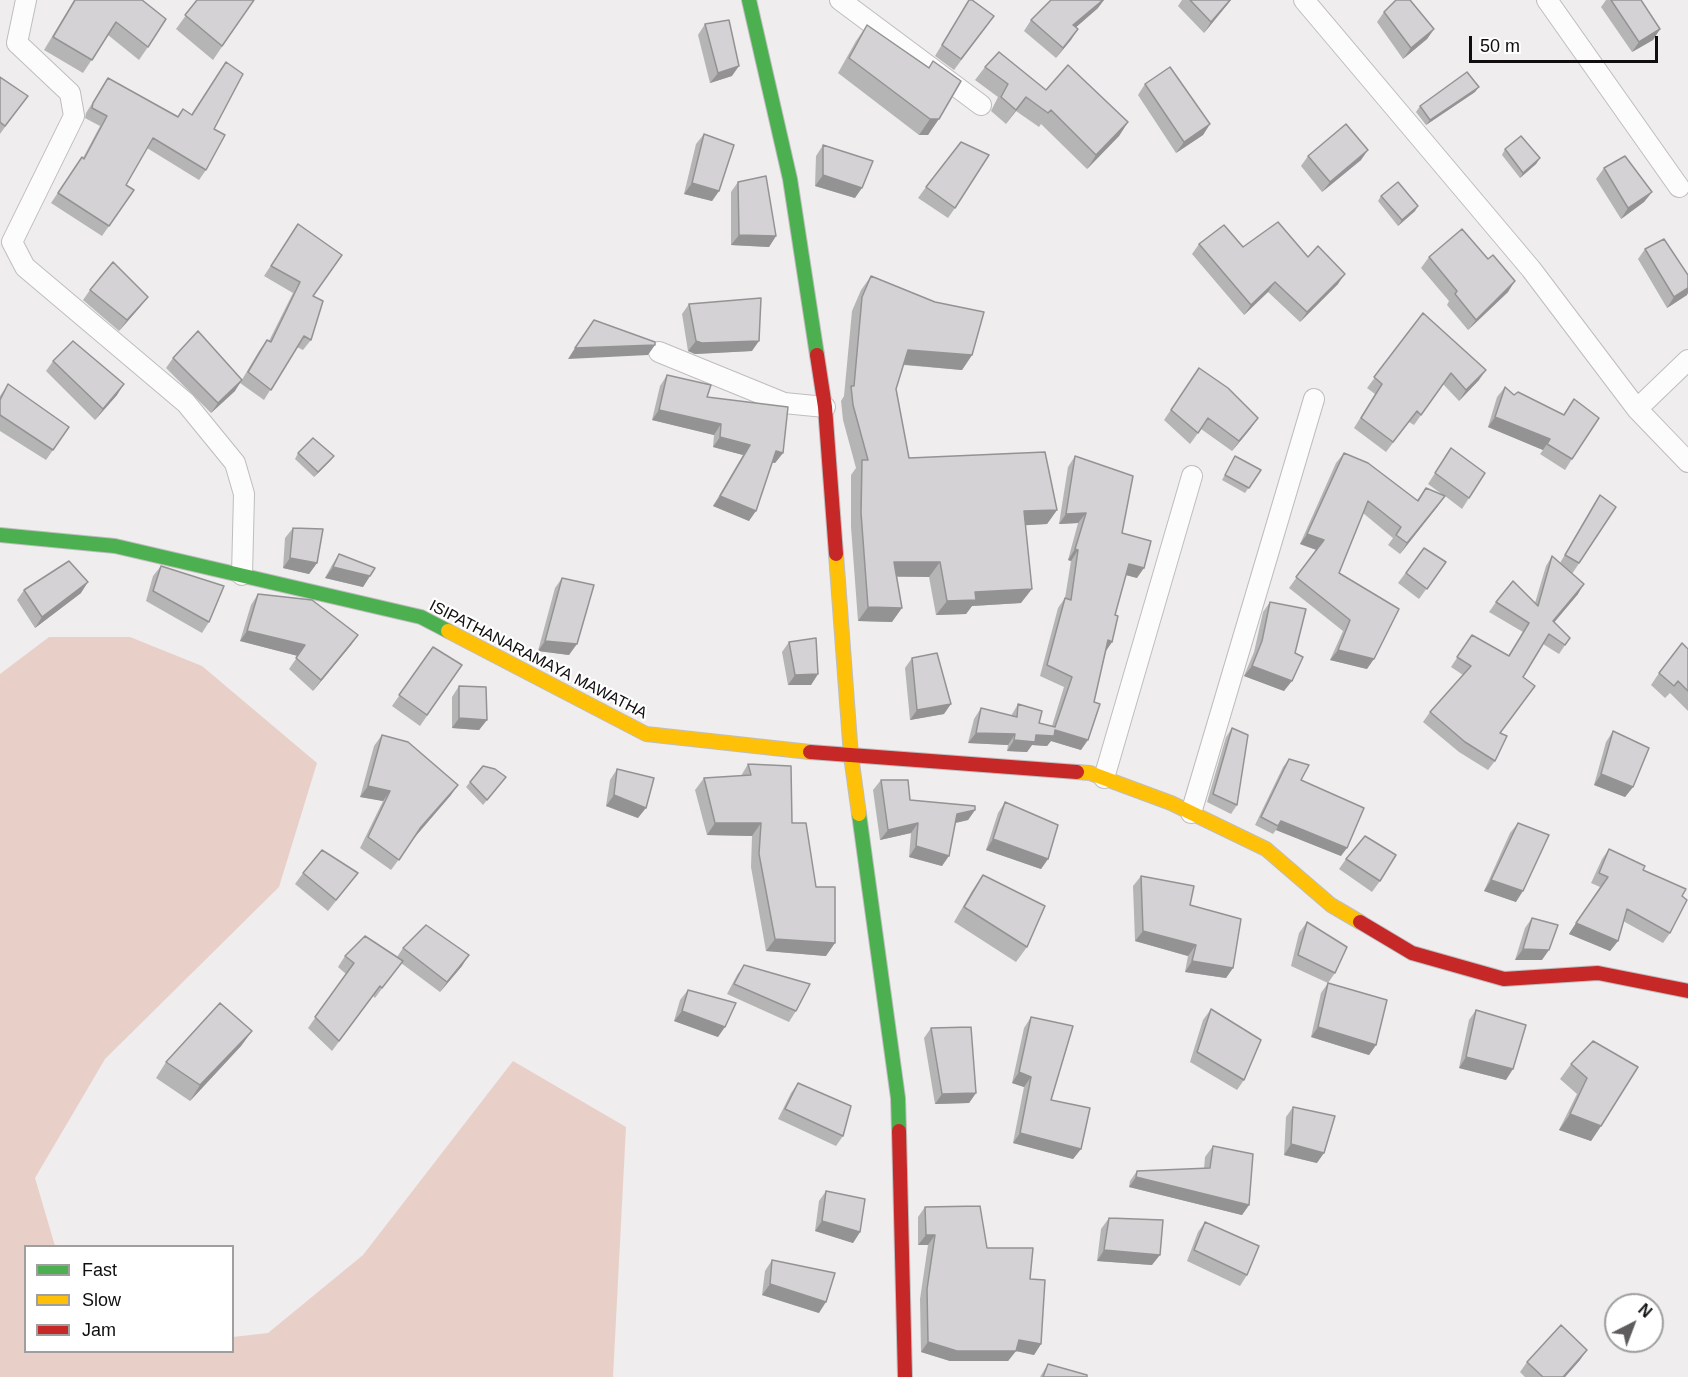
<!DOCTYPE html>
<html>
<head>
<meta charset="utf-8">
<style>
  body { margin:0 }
  #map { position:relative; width:1688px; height:1377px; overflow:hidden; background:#efedee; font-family:Arial,sans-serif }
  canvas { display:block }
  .legend { position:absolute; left:24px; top:1245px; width:210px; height:108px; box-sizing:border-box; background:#fff; border:2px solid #9f9f9f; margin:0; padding:8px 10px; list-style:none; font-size:18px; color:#100e0f }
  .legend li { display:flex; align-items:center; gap:12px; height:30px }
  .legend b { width:30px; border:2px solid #9f9f9f }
  .north { position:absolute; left:1604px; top:1293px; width:60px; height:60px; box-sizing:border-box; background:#fff; border:2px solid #9f9f9f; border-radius:50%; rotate:42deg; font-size:16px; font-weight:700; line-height:24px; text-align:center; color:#100e0f }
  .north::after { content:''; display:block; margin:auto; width:21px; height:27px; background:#5e5c5d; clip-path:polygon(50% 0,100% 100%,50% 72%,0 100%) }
  .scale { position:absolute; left:1469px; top:36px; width:189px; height:27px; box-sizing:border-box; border:3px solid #100e0f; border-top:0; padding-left:8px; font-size:18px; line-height:21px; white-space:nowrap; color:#100e0f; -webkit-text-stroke:4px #fff; paint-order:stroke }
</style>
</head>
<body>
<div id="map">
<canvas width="1688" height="1377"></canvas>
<ul class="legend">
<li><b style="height:8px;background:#4caf50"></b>Fast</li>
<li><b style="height:8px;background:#ffc107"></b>Slow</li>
<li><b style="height:8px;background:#c62828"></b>Jam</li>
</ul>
<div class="north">N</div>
<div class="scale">50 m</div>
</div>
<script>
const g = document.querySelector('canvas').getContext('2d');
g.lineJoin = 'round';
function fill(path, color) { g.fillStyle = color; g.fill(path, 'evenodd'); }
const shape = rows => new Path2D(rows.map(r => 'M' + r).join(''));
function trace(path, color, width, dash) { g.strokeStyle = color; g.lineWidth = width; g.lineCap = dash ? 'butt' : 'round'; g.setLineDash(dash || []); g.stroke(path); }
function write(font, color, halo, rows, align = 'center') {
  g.font = font + ' Arial,sans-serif'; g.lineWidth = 4.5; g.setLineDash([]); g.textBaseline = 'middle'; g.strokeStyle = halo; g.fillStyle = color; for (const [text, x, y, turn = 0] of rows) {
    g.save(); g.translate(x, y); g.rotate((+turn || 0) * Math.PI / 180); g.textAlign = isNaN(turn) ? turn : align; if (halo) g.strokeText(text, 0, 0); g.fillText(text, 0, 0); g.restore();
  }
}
fill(shape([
  [49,637,130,637,202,666,317,763,279,887,105,1059,35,1178,55,1246,26,1246,26,1352,232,1352,233,1337,268,1333,363,1255,513,1061,626,1127,613,1377,0,1377,0,674]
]), '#e8d0c9');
const street = shape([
  [26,0,17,43,70,93,74,116,12,242,25,267,186,403,235,463,244,494,242,575],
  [840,0,981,105],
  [1304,0,1531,269,1637,409,1688,462],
  [1547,0,1679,187],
  [659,352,784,403,825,407],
  [1637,409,1688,360],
  [1104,778,1192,476],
  [1191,813,1314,399]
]);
const fast = shape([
  [749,0,790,179,817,355],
  [0,535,115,546,421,617,448,631],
  [859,814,898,1098,899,1131]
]);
const slow = shape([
  [836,554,851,756,859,814],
  [448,631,646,734,810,752],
  [1077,772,1090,773,1171,803,1266,849,1331,905,1360,922]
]);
const jam = shape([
  [817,355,825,407,836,554],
  [810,752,1077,772],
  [1360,922,1412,953,1504,979,1598,973,1688,991],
  [899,1131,905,1377]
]);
trace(street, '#bfbdbe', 22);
trace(fast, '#bfbdbe', 16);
trace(slow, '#bfbdbe', 16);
trace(jam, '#bfbdbe', 16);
trace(street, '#fdfcfc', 20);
trace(fast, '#4caf50', 14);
trace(slow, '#ffc107', 14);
trace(jam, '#c62828', 14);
fill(shape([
  [74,0,142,0,148,47,139,60,108,35,83,73,44,50],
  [197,0,254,0,213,60,176,29],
  [969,0,987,26,954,70,935,56],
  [1182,0,1231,0,1204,33,1178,6],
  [1606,0,1641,0,1660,29,1653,40,1632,52,1601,7],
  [1098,8,1076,27,1078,29,1056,58,1024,31,1031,20],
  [1384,12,1434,29,1427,39,1403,59,1377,22],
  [705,24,732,76,710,83,698,35],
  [867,25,929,67,933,61,961,81,928,135,919,135,838,73,856,41],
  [226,62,206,170,199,180,147,148,126,185,134,190,102,236,51,203,75,167,83,158,100,126,85,118,86,113,108,78,178,116,183,109,191,115],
  [985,67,1046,90,1128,122,1119,136,1087,169,1041,124,1039,127,1016,111,1006,124,991,111,998,97,975,80],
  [0,77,20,106,0,134],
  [1145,84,1210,124,1203,135,1176,153,1138,95],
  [1475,92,1426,125,1416,112,1420,106],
  [704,134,719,191,712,201,684,194,696,144],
  [823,145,855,198,815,186,816,156],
  [1505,149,1540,158,1536,164,1520,178,1502,155],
  [1308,156,1361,160,1322,192,1301,166],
  [1604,168,1652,192,1644,202,1621,219,1596,179],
  [738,182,776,236,769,247,731,245,731,192],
  [926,187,955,208,948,218,918,198],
  [1381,196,1415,211,1398,226,1378,201],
  [298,224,313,296,311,340,303,350,297,347,264,400,240,383,259,351,267,340,269,341,293,293,264,276],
  [1199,244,1243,247,1308,257,1338,284,1300,322,1268,292,1244,315,1192,254],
  [1645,249,1687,295,1667,308,1638,259],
  [1429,257,1508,292,1468,330,1447,305,1449,301,1421,268],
  [871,276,972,355,962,370,903,365,896,389,909,458,1057,510,1047,524,1025,525,1021,603,972,606,966,614,936,615,929,577,897,577,892,622,858,621,851,527,851,475,856,468,843,420,841,401,844,396,852,311,861,290],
  [90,290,140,307,119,331,83,300],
  [689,304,752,351,695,354,688,351,682,314],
  [1423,313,1479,380,1459,401,1443,384,1414,425,1409,422,1386,452,1354,428,1375,394,1367,388],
  [173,358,235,391,211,413,166,368],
  [53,361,117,395,95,420,46,371],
  [1199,368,1251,428,1232,451,1201,429,1190,444,1164,420],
  [667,375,707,397,783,453,775,463,772,463,749,521,713,506,743,455,713,447,714,435,652,420,660,386],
  [8,384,69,427,46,460,0,431,0,396],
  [1505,387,1514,395,1563,415,1574,399,1572,459,1565,470,1540,454,1543,450,1488,427,1497,397],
  [1451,448,1469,498,1462,509,1445,496,1400,554,1388,545,1393,538,1363,513,1339,573,1367,669,1330,660,1343,631,1289,588,1316,550,1300,544,1336,463,1344,453,1417,500,1426,488,1443,495,1428,484],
  [298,453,334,456,330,461,314,477,295,459],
  [1075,456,1122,533,1137,578,1126,575,1115,615,1112,642,1106,651,1081,750,1051,741,1047,746,1032,745,1027,752,1007,751,1008,745,968,743,974,719,981,708,1011,716,1018,704,1039,723,1052,726,1064,687,1040,676,1058,608,1065,598,1071,561,1068,560,1078,523,1059,524,1068,467],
  [1235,456,1261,470,1245,493,1222,480],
  [1600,495,1616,507,1572,574,1578,594,1554,622,1570,638,1559,654,1543,644,1523,677,1500,733,1495,761,1488,770,1459,752,1423,722,1430,712,1463,675,1451,667,1472,635,1508,656,1523,632,1489,612,1496,602,1535,603,1546,566,1552,556,1560,563,1593,506],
  [293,528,317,563,309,574,283,568,285,538],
  [1424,548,1446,562,1419,599,1398,583],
  [339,554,370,576,363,587,325,578,332,565],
  [161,566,209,622,202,633,146,601,153,576],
  [562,578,569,655,538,651,555,588],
  [24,590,81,593,35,628,17,600],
  [258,594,358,635,351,645,313,691,289,669,298,656,240,641,251,605],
  [1270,602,1284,691,1244,676,1254,652,1263,612],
  [789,642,818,674,811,685,788,685,782,652],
  [433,647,462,665,420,726,392,706],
  [1688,649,1688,711,1670,693,1665,698,1651,685,1659,673],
  [912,658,944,714,910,720,905,668],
  [459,686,487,720,479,730,452,728,452,697],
  [1232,728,1237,805,1231,814,1207,802,1226,737],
  [1613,731,1633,787,1625,797,1594,785,1606,742],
  [382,735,451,795,414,838,391,870,360,848,383,801,360,797,374,746],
  [1289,759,1301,780,1341,856,1276,830,1273,834,1255,825,1283,767],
  [748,764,792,823,826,956,766,951,751,867,752,836,707,835,695,790,704,778,741,776],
  [483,766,502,782,483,805,466,787],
  [617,769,638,818,606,806,610,780],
  [881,780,910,800,975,810,968,820,956,823,942,866,909,857,911,833,880,840,873,790],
  [1005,802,1048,859,1041,869,986,850,998,813],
  [1518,823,1516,902,1484,891,1510,833],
  [1609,849,1682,896,1670,933,1663,943,1623,921,1618,941,1610,951,1569,934,1600,887,1591,883,1602,859],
  [1346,859,1380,881,1372,892,1339,869],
  [303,873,358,873,328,911,295,884],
  [983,875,1027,947,1016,962,954,922,972,891],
  [1141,876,1190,905,1233,968,1226,978,1185,972,1188,956,1135,941,1133,886],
  [1532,918,1542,960,1515,960,1525,928],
  [1307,922,1335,973,1328,983,1291,966,1299,933],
  [403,948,462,966,440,992,401,963,375,998,373,996,332,1051,308,1028,346,974,338,967,345,956,397,957],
  [744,965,796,1011,789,1022,727,994,737,975],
  [1328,983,1376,1045,1369,1055,1311,1037,1321,993],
  [688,990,718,1037,674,1021,680,1000],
  [1211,1009,1244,1080,1237,1090,1190,1062,1203,1020],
  [1476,1010,1506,1080,1459,1068,1469,1020],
  [1031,1017,1051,1100,1081,1149,1073,1159,1013,1143,1024,1087,1012,1083,1024,1028],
  [931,1028,976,1093,969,1103,935,1104,924,1038],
  [252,1031,241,1046,190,1101,156,1078,166,1062],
  [1593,1041,1601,1126,1591,1141,1559,1130,1577,1094,1560,1079,1571,1064],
  [798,1083,843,1136,836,1146,778,1119,791,1093],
  [1293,1107,1317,1163,1284,1155,1286,1117],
  [1213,1146,1249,1205,1242,1215,1129,1187,1130,1181,1137,1171,1204,1169,1205,1157],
  [826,1191,860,1232,853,1243,815,1231,819,1201],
  [925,1207,987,1248,1030,1279,1041,1344,1034,1355,1016,1351,1008,1361,950,1361,921,1352,920,1299,928,1245,918,1245,918,1217],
  [1109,1218,1152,1265,1097,1261,1101,1229],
  [1205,1222,1247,1275,1240,1286,1187,1261,1198,1232],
  [772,1260,819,1313,762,1295,765,1271],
  [1580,1360,1565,1377,1525,1377,1520,1372,1527,1362],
  [1048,1364,1087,1377,1040,1377]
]), '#b6b5b6');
fill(shape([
  [1103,0,1104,0,1098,8,1066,36,1073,25],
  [1230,0,1231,0,1204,33,1211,22],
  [1078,29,1071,40,1056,58,1063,48],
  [1434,29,1427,39,1403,59,1411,48],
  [1660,29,1653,40,1632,52,1639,42],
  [739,66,732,76,710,83,718,73],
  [1479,87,1475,92,1426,125,1430,120],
  [1026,97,1016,111,1006,124,1016,110],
  [930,119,939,119,928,135,919,135],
  [1128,122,1119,136,1087,169,1096,155],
  [1210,124,1203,135,1176,153,1184,142],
  [1368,150,1361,160,1322,192,1330,182],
  [1540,158,1536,164,1520,178,1523,173],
  [823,175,862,188,855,198,815,186],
  [692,183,719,191,712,201,684,194],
  [1652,192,1644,202,1621,219,1628,208],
  [1418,206,1415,211,1398,226,1402,220],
  [739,235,776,236,769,247,731,245],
  [1345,274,1338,284,1300,322,1307,312],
  [1515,281,1508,292,1468,330,1476,320],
  [1275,282,1268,292,1244,315,1251,305],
  [1688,288,1688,293,1687,295,1667,308,1674,297],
  [148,297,140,307,119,331,127,320],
  [696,341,759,341,752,351,695,354,688,351],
  [655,345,648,355,568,359,575,348],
  [908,350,972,355,962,370,898,364],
  [1486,370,1479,380,1459,401,1466,390],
  [242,380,235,391,211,413,218,403],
  [124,384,117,395,95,420,103,409],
  [659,410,721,424,714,435,652,420],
  [1495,417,1550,439,1543,450,1488,427],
  [1258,418,1251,428,1232,451,1239,441],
  [720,437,750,445,743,455,713,447],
  [776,451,783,453,775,463,769,462],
  [334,456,330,461,314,477,318,472],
  [720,496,756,511,749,521,713,506],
  [1445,496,1438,506,1400,554,1407,543],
  [1057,510,1047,524,1013,526,1024,511],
  [1086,513,1078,523,1059,524,1066,514],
  [1307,534,1324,540,1317,550,1300,544],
  [1075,549,1078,550,1071,561,1068,560],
  [290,558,317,563,309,574,283,568],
  [894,562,940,562,929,577,884,576],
  [1129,564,1144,568,1137,578,1122,574],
  [333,567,370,576,363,587,325,578],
  [88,582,81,593,35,628,42,617],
  [1584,584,1578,594,1547,631,1553,621],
  [1032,589,1021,603,972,606,966,614,936,615,947,601,975,592],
  [868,607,902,608,892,622,858,621],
  [247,631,305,645,298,656,240,641],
  [358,635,351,645,313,691,321,680],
  [1108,640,1112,642,1105,652],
  [545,641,577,644,569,655,538,651],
  [1338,650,1374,659,1367,669,1330,660],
  [1252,666,1292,681,1284,691,1244,676],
  [818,674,811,685,788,685,795,675],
  [951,704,944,714,910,720,917,710],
  [459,718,487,720,479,730,452,728],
  [1055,730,1088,740,1081,750,1051,741,1047,746,1032,745,1027,752,1007,751,1014,740],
  [976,733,1015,734,1008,745,968,743],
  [1601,774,1633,787,1625,797,1594,785],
  [458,785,451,795,414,838,391,870,421,827],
  [368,786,390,791,383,801,360,797],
  [614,795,646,808,638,818,606,806],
  [975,810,968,820,950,824,957,814],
  [1281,821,1347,848,1341,856,1276,830],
  [715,823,761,823,752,836,707,835],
  [918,823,911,833,880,840,888,830],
  [993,839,1048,859,1041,869,986,850],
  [916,846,949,856,942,866,909,857],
  [1491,880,1523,891,1516,902,1484,891],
  [1576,923,1618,941,1610,951,1569,934],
  [1143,931,1196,945,1188,956,1135,941],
  [775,939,835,943,826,956,766,951],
  [1523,949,1549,950,1542,960,1515,960],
  [469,955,462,966,440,992,447,982],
  [1192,961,1233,968,1226,978,1185,972],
  [682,1011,725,1027,718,1037,674,1021],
  [1318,1027,1376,1045,1369,1055,1311,1037],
  [252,1031,241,1046,190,1101,200,1085],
  [1466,1057,1513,1069,1506,1080,1459,1068],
  [1019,1072,1031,1077,1024,1087,1012,1083],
  [976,1093,969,1103,935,1104,942,1094],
  [1570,1114,1601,1126,1591,1141,1559,1130],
  [1020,1133,1081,1149,1073,1159,1013,1143],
  [1291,1144,1324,1153,1317,1163,1284,1155],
  [1136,1177,1249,1205,1242,1215,1129,1187],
  [822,1221,860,1232,853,1243,815,1231],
  [926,1235,935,1235,928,1245,918,1245],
  [1104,1250,1160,1255,1152,1265,1097,1261],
  [770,1284,826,1302,819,1313,762,1295],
  [1019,1340,1041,1344,1034,1355,1016,1351,1008,1361,950,1361,921,1352,928,1342],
  [1587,1350,1580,1360,1565,1377,1563,1377]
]), '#949394');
const building = shape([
  [75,0,142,0,166,19,148,47,116,22,92,60,53,37,75,0],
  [197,0,254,0,222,46,185,15,197,0],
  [969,0,972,0,994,16,961,59,942,45,969,0],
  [1051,0,1103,0,1073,25,1078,29,1063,48,1031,20,1051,0],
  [1190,0,1230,0,1211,22,1190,0],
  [1396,0,1410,0,1434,29,1411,48,1384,12,1396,0],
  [1611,0,1641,0,1660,29,1639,42,1611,0],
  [729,20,739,66,718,73,705,24,729,20],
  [867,25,929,68,933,61,961,81,939,119,930,119,849,58,867,25],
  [999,52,1046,90,1068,65,1128,122,1096,155,1051,110,1048,113,1026,97,1016,110,1001,97,1008,84,985,67,999,52],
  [226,62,243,74,214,129,225,135,206,170,153,138,126,185,134,190,109,226,58,193,82,157,84,159,107,116,92,108,93,103,108,78,178,117,183,109,192,115,226,62],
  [1170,67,1210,124,1184,142,1145,84,1170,67],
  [1467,72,1479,87,1430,120,1420,106,1467,72],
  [0,77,28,96,5,126,0,122,0,77],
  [1346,124,1368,150,1330,182,1308,156,1346,124],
  [704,134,734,145,719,191,692,183,704,134],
  [1521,136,1540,158,1523,173,1505,149,1521,136],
  [961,142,989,155,955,208,926,187,961,142],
  [823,145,873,161,862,188,823,175,823,145],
  [1625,156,1652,192,1628,208,1604,168,1625,156],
  [766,176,776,236,739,235,738,182,766,176],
  [1398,182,1418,206,1402,220,1381,196,1398,182],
  [1278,222,1308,257,1318,246,1345,274,1307,312,1275,282,1251,305,1199,244,1224,225,1243,247,1278,222],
  [298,224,342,255,313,296,323,301,311,340,304,336,271,390,248,372,267,340,271,342,300,282,271,266,298,224],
  [1462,229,1488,259,1493,255,1515,281,1476,320,1455,294,1457,291,1429,257,1462,229],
  [1664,239,1688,275,1688,288,1674,297,1645,249,1664,239],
  [113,262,148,297,127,320,90,290,113,262],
  [871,276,935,302,984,312,972,355,908,350,896,389,909,458,1045,452,1057,510,1024,511,1032,589,975,592,976,600,947,601,940,562,894,562,902,608,868,607,861,513,862,460,868,460,853,405,851,386,854,386,862,297,871,276],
  [761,298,759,341,702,343,696,341,689,304,761,298],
  [1423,313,1486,370,1466,390,1451,373,1421,415,1417,411,1393,442,1361,418,1382,384,1374,377,1423,313],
  [594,320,655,342,655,345,575,348,594,320],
  [198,331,242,380,218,403,173,358,198,331],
  [73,341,124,384,103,409,53,361,73,341],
  [1199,368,1228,388,1258,418,1239,441,1208,418,1198,433,1171,410,1199,368],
  [667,375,711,385,707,397,788,407,783,453,776,451,756,511,720,496,750,445,720,437,721,424,659,410,667,375],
  [8,384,69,427,53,450,0,415,0,400,8,384],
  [1505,387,1514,395,1518,392,1564,415,1574,399,1599,418,1572,459,1547,444,1550,439,1495,417,1505,387],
  [313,438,334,456,318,472,298,453,313,438],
  [1451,448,1485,473,1469,498,1435,473,1451,448],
  [1344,453,1368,463,1418,501,1426,488,1445,496,1407,543,1396,535,1401,527,1368,501,1339,573,1399,609,1374,659,1338,650,1350,620,1296,577,1324,540,1307,534,1344,453],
  [1075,456,1133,476,1122,533,1151,541,1144,568,1129,564,1115,615,1118,616,1112,642,1108,640,1094,702,1100,704,1088,740,1055,730,1054,736,1036,735,1035,742,1014,740,1015,734,976,733,981,708,1017,717,1018,704,1042,711,1039,723,1055,727,1072,677,1047,665,1065,598,1071,600,1078,550,1075,549,1086,513,1066,514,1075,456],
  [1235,456,1261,470,1249,488,1225,475,1235,456],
  [1600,495,1616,507,1579,563,1565,555,1600,495],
  [293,528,323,529,317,563,290,558,293,528],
  [1424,548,1446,562,1427,589,1406,573,1424,548],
  [339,554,375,568,370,576,333,567,339,554],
  [1552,556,1584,584,1553,621,1570,638,1565,645,1549,634,1523,677,1535,686,1500,733,1507,736,1495,761,1465,742,1430,712,1471,666,1457,657,1472,635,1509,656,1529,623,1496,602,1513,581,1538,606,1552,556],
  [69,561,88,582,42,617,24,590,69,561],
  [161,566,224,586,209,622,153,591,161,566],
  [562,578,594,585,577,644,545,641,562,578],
  [258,594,312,600,358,635,321,680,296,658,305,645,247,631,258,594],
  [1270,602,1306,609,1295,653,1303,657,1292,681,1252,666,1262,641,1270,602],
  [816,638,818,674,795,675,789,642,816,638],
  [1682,643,1688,649,1688,691,1678,681,1674,686,1659,673,1682,643],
  [433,647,462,665,427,715,399,695,433,647],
  [937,653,951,704,917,710,912,658,937,653],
  [459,686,486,687,487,720,459,718,459,686],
  [1232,728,1248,735,1237,805,1213,794,1232,728],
  [1613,731,1649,748,1633,787,1601,774,1613,731],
  [382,735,408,742,458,785,421,827,399,860,368,837,390,791,368,786,382,735],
  [1289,759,1309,765,1301,780,1364,808,1347,848,1281,821,1278,826,1261,817,1289,759],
  [748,764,791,766,792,823,806,823,816,887,835,887,835,943,775,939,759,854,761,823,715,823,704,778,751,775,748,764],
  [483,766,495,769,506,777,487,800,470,782,483,766],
  [617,769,654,778,646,808,614,795,617,769],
  [881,780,908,780,910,800,975,806,975,810,957,814,949,856,916,846,918,823,888,830,881,780],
  [1005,802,1058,825,1048,859,993,839,1005,802],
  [1518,823,1549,835,1523,891,1491,880,1518,823],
  [1365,836,1396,855,1380,881,1346,859,1365,836],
  [1609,849,1645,866,1643,870,1686,889,1682,896,1687,900,1670,933,1627,909,1618,941,1576,923,1608,877,1599,873,1609,849],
  [322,850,358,873,336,900,303,873,322,850],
  [983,875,1045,906,1027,947,964,907,983,875],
  [1141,876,1194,886,1190,905,1241,919,1233,968,1192,961,1196,945,1143,931,1141,876],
  [1532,918,1558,925,1549,950,1523,949,1532,918],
  [1307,922,1347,947,1335,973,1298,955,1307,922],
  [426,925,469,955,447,982,403,948,426,925],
  [365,936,403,961,382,988,380,986,339,1041,315,1017,354,963,345,956,365,936],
  [744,965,810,984,796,1011,734,984,744,965],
  [1328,983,1387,1000,1376,1045,1318,1027,1328,983],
  [688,990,736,1003,725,1027,682,1011,688,990],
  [220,1003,252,1031,200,1085,166,1062,220,1003],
  [1211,1009,1261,1040,1244,1080,1197,1052,1211,1009],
  [1476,1010,1526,1025,1513,1069,1466,1057,1476,1010],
  [1031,1017,1073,1026,1051,1100,1090,1108,1081,1149,1020,1133,1031,1077,1019,1072,1031,1017],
  [971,1027,976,1093,942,1094,931,1028,971,1027],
  [1593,1041,1638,1067,1601,1126,1570,1114,1587,1078,1571,1064,1593,1041],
  [798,1083,851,1106,843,1136,785,1109,798,1083],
  [1293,1107,1335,1116,1324,1153,1291,1144,1293,1107],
  [1213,1146,1253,1154,1249,1205,1136,1177,1137,1171,1210,1168,1213,1146],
  [826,1191,865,1199,860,1232,822,1221,826,1191],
  [980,1206,987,1248,1033,1248,1030,1279,1045,1280,1041,1344,1019,1340,1016,1351,957,1351,928,1342,927,1289,935,1235,926,1235,925,1207,980,1206],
  [1109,1218,1163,1220,1160,1255,1104,1250,1109,1218],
  [1205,1222,1259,1246,1247,1275,1194,1250,1205,1222],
  [772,1260,835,1273,826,1302,770,1284,772,1260],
  [1561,1325,1587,1350,1563,1377,1543,1377,1527,1362,1561,1325],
  [1048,1364,1087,1375,1087,1377,1043,1377,1048,1364]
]);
fill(building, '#d4d2d4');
trace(building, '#949394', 1.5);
write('16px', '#100e0f', '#fff', [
  ["ISIPATHANARAMAYA MAWATHA",538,660,27]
]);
</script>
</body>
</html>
